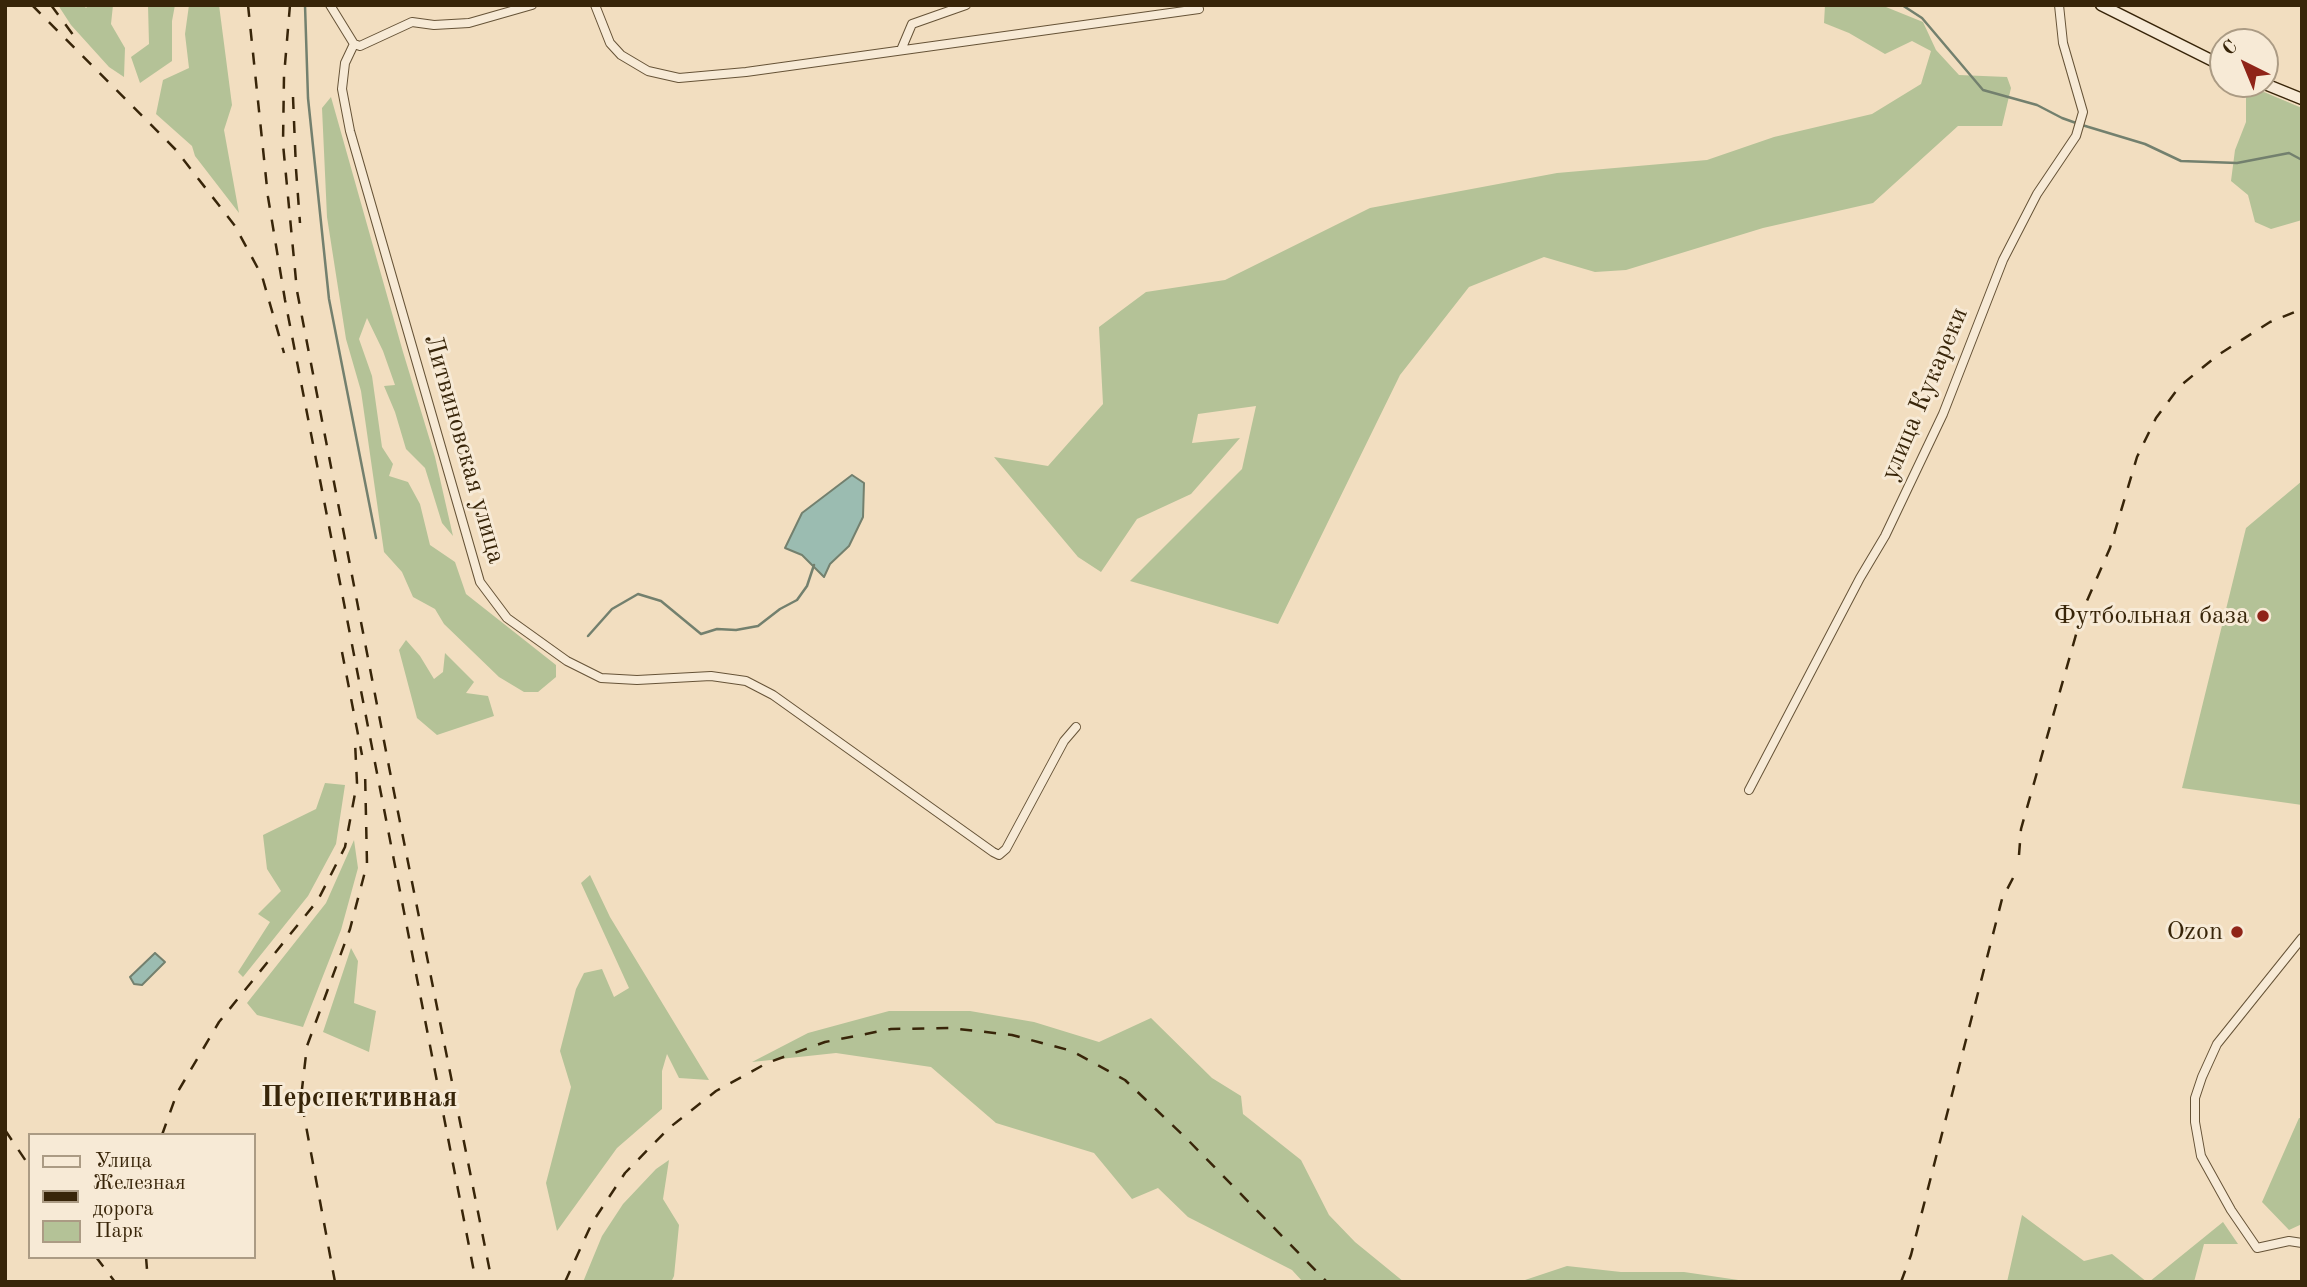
<!DOCTYPE html>
<html>
<head>
<meta charset="utf-8">
<style>
  body { margin:0 }
  #map { position:relative; width:2307px; height:1287px; overflow:hidden; background:#f2dec0; font-family:"Old Standard TT",serif }
  canvas { display:block }
  .frame { position:absolute; inset:0; border:7px solid #382509; pointer-events:none }
  .legend { position:absolute; left:28px; top:1133px; width:228px; height:126px; box-sizing:border-box; background:#f7ead6; border:2px solid #ab9b84; margin:0; padding:9px 12px; list-style:none; font-size:21px; color:#382509 }
  .legend li { display:flex; align-items:center; gap:14px; height:35px }
  .legend b { width:35px; border:2px solid #ab9b84 }
  .north { position:absolute; left:2209px; top:28px; width:70px; height:70px; box-sizing:border-box; background:#f7ead6; border:2px solid #ab9b84; border-radius:50%; rotate:317deg; font-size:19px; font-weight:700; line-height:28px; text-align:center; color:#382509 }
  .north::after { content:''; display:block; margin:auto; width:24px; height:32px; background:#8f2418; clip-path:polygon(50% 0,100% 100%,50% 72%,0 100%) }
</style>
</head>
<body>
<div id="map">
<canvas width="2307" height="1287"></canvas>
<div class="frame"></div>
<ul class="legend">
<li><b style="height:9px;background:#f7ead6"></b>Улица</li>
<li><b style="height:9px;background:#382509"></b>Железная дорога</li>
<li><b style="height:19px;background:#b4c297"></b>Парк</li>
</ul>
<div class="north">С</div>
</div>
<script>
const g = document.querySelector('canvas').getContext('2d');
g.lineJoin = 'round';
function fill(path, color) { g.fillStyle = color; g.fill(path, 'evenodd'); }
const shape = rows => new Path2D(rows.map(r => 'M' + r).join(''));
function trace(path, color, width, dash) { g.strokeStyle = color; g.lineWidth = width; g.lineCap = dash ? 'butt' : 'round'; g.setLineDash(dash || []); g.stroke(path); }
function write(font, color, halo, rows, align = 'center') {
  g.font = font + ' "Old Standard TT",serif'; g.lineWidth = 6; g.setLineDash([]); g.textBaseline = 'middle'; g.strokeStyle = halo; g.fillStyle = color; for (const [text, x, y, turn = 0] of rows) {
    g.save(); g.translate(x, y); g.rotate((+turn || 0) * Math.PI / 180); g.textAlign = isNaN(turn) ? turn : align; if (halo) g.strokeText(text, 0, 0); g.fillText(text, 0, 0); g.restore();
  }
}
fill(shape([
  [58,5,83,5,86,8,89,5,113,5,111,24,125,48,124,77,109,67,71,25],
  [148,5,175,5,172,21,172,61,140,83,131,57,149,44],
  [189,5,219,5,232,105,224,130,239,213,195,156,192,146,156,114,163,80,189,68,185,34],
  [1825,5,1881,5,1923,22,1936,50,1959,75,2007,77,2011,88,2002,126,1958,126,1873,203,1763,228,1626,270,1595,272,1544,257,1469,287,1400,375,1278,624,1130,581,1242,469,1256,406,1198,414,1192,443,1240,438,1191,494,1137,519,1101,572,1078,557,994,457,1048,466,1103,404,1099,327,1146,292,1225,280,1370,208,1557,173,1707,160,1774,137,1872,114,1921,84,1931,51,1912,41,1885,54,1849,33,1824,23],
  [2264,92,2302,108,2302,220,2271,229,2255,222,2248,195,2231,181,2235,150,2246,122,2246,96],
  [331,97,403,352,435,457,453,536,442,523,425,468,406,449,395,412,384,386,395,385,383,351,367,318,359,339,372,376,382,447,393,464,389,476,408,482,420,504,430,545,455,562,466,594,556,665,556,677,538,692,524,692,499,677,444,624,435,609,413,597,402,572,384,552,361,391,346,339,327,217,322,108],
  [2302,481,2302,805,2182,788,2246,528],
  [406,640,420,656,434,679,443,672,445,653,474,682,466,693,488,696,494,716,437,735,417,718,399,650],
  [325,783,345,785,336,844,308,896,243,977,238,972,270,922,258,914,281,891,267,869,263,835,316,809],
  [354,840,358,868,341,930,303,1027,257,1015,247,1003,326,903],
  [590,875,610,917,709,1080,679,1078,667,1054,662,1071,662,1109,617,1148,557,1231,546,1183,571,1087,560,1051,576,989,584,973,602,969,614,997,629,988,581,883],
  [351,948,358,961,354,1003,376,1011,369,1052,323,1032],
  [889,1011,970,1011,1034,1022,1099,1042,1151,1018,1212,1078,1241,1096,1243,1114,1301,1160,1329,1215,1355,1242,1404,1282,1303,1282,1292,1270,1188,1217,1158,1188,1132,1199,1094,1153,996,1123,931,1067,836,1053,752,1062,808,1033],
  [2299,1118,2302,1118,2302,1224,2289,1230,2262,1202],
  [669,1160,663,1199,679,1225,674,1276,671,1282,583,1282,602,1236,623,1204,656,1169],
  [2022,1215,2084,1261,2112,1254,2147,1282,2007,1282],
  [2223,1222,2238,1244,2204,1244,2194,1282,2149,1282],
  [1567,1266,1621,1272,1684,1272,1752,1282,1519,1282]
]), '#b4c297');
const water = shape([
  [852,475,864,483,863,517,849,546,830,564,824,577,802,555,785,548,802,513,852,475],
  [155,953,165,962,142,985,134,984,130,977,155,953]
]);
fill(water, '#9bbcb1');
trace(water, '#73806e', 2);
trace(shape([
  [305,5,308,98,329,299,376,538],
  [1902,5,1922,18,1983,90,2037,105,2062,118,2076,123],
  [2082,125,2145,144,2181,161,2237,163,2289,153,2302,160],
  [588,636,612,609,638,594,661,601,701,634,717,629,736,630,758,626,780,609,797,600,807,586,814,565]
]), '#73806e', 2.5);
const street = shape([
  [330,5,354,44,345,63,342,89,350,131,480,582,507,618,567,661,601,678,637,680,711,676,746,681,773,695,993,852,999,855,1006,849,1064,741,1076,727],
  [595,5,610,43,621,55,648,71,679,78,746,72,1199,9],
  [354,44,360,46,412,22,434,25,469,23,532,5],
  [901,50,912,24,966,5],
  [1749,790,1860,578,1885,536,1943,414,2003,260,2037,194,2076,136,2083,112,2063,43,2059,5],
  [2302,938,2217,1044,2202,1077,2195,1098,2195,1122,2201,1156,2231,1210,2257,1248,2289,1241,2302,1243]
]);
const secondary = shape([
  [2101,5,2223,66],
  [2265,84,2302,99]
]);
trace(street, '#665337', 10);
trace(secondary, '#382509', 13);
trace(street, '#f7ead6', 8);
trace(secondary, '#f7ead6', 10);
trace(shape([
  [32,5,176,150,235,226,262,276,284,353],
  [51,5,74,36],
  [248,5,268,197,285,300,476,1282],
  [290,5,284,76,283,144,297,291,390,772,492,1282],
  [293,97,296,169,300,223],
  [342,652,362,755],
  [2019,855,2021,829,2083,610,2110,548,2137,457,2156,418,2180,386,2218,355,2270,322,2302,309],
  [5,1130,30,1167],
  [162,1135,177,1093,219,1022,318,900,345,847,357,783,355,742],
  [96,1257,115,1282],
  [146,1257,148,1282],
  [335,1282,304,1115,302,1089,307,1046,350,929,367,864,365,770],
  [565,1282,592,1223,625,1173,669,1128,716,1091,767,1063,825,1042,891,1029,950,1028,1012,1035,1072,1051,1125,1080,1185,1137,1327,1282],
  [1901,1282,1911,1255,2002,899,2013,878]
]), '#382509', 2.5, [12, 12]);
for (const [x, y, r, color] of [
  [2263,616,7,"#8f2418"],
  [2237,932,7,"#8f2418"]
]) { const dot = new Path2D(); dot.arc(x, y, r, 0, 2 * Math.PI); g.fillStyle = color; g.fill(dot); trace(dot, '#f7ead6', 2.5); }
write('26px', '#382509', '#f7ead6', [
  ["улица Кукареки",1925,394,-67],
  ["Литвиновская улица",464,449,74]
]);
write('26px', '#382509', '#f7ead6', [
  ["Футбольная база",2249,616],
  ["Ozon",2223,932]
], 'right');
write('bold 28px', '#382509', '#f7ead6', [
  ["Перспективная",359,1099]
]);
</script>
</body>
</html>
